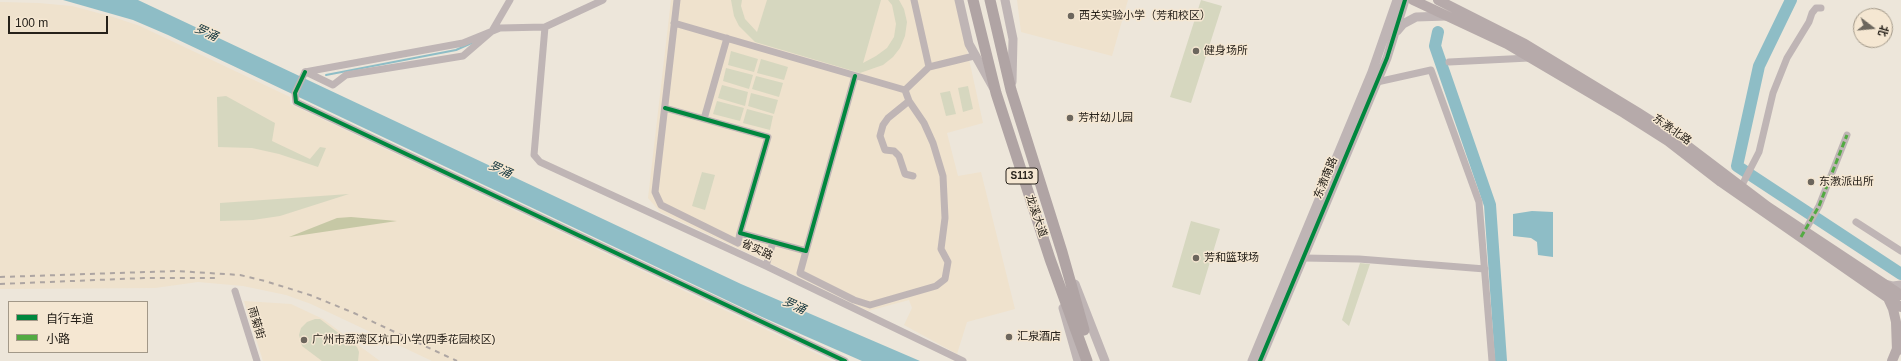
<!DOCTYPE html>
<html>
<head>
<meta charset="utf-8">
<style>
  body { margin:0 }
  #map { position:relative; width:1901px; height:361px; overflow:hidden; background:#ede6da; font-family:Helvetica,"Noto Sans SC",sans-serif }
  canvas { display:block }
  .legend { position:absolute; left:8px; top:301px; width:140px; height:52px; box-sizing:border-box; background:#f5e7d2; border:1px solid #a29888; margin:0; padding:5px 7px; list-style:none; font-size:12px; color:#26211a }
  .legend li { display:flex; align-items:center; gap:8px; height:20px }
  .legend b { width:20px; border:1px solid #a29888 }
  .north { position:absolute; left:1853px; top:8px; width:40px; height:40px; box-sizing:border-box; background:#f5e7d2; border:1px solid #a29888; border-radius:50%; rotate:106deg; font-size:11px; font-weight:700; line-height:16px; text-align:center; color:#26211a }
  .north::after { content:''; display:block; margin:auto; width:14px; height:18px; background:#6c665d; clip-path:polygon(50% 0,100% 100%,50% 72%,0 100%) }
  .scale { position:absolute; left:8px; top:16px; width:100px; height:18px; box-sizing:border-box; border:2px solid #26211a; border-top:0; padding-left:5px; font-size:12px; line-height:14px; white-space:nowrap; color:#26211a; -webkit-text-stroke:3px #f5e7d2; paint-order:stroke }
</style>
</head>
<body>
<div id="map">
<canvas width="1901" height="361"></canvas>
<ul class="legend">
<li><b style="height:5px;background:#00873e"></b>自行车道</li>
<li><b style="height:5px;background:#53aa42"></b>小路</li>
</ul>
<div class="north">北</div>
<div class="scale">100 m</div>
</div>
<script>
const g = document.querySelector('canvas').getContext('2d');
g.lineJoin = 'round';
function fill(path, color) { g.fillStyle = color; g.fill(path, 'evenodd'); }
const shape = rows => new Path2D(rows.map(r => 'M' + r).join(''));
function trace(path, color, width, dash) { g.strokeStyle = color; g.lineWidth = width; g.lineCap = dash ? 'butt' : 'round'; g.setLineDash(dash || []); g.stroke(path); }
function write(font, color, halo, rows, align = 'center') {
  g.font = font + ' Helvetica,"Noto Sans SC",sans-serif'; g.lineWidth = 3; g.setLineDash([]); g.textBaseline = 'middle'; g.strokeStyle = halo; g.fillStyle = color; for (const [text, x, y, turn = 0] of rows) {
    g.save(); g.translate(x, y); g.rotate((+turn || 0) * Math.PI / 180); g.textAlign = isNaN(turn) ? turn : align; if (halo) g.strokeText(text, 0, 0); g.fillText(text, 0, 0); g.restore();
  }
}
fill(shape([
  [671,0,956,0,983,123,947,133,958,176,981,172,1015,309,967,322,957,354,904,325,912,308,909,300,868,311,767,262,660,212,648,198],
  [1017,0,1128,0,1112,56,1021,32],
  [0,2,39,3,72,6,113,17,140,26,290,97,290,104,832,361,432,361,311,304,286,295,243,286,198,282,155,288,0,289],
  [244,301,291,304,323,319,380,361,263,361]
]), '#efe2cd');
fill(shape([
  [742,0,741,6,745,19,757,32,767,0,881,0,863,63,876,56,887,48,894,37,896,24,892,5,888,0,899,0,904,9,907,22,905,36,900,48,893,57,883,65,860,73,755,42,739,26,734,16,731,0],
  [1201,0,1222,6,1191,103,1170,97],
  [731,51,758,59,754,72,728,65],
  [761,59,788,67,784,80,757,73],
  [726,68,753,75,749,89,723,81],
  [756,76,783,83,779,97,752,89],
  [722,85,748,92,745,106,718,98],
  [968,86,973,109,963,112,958,88],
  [950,91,956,114,946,116,940,93],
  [751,93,778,100,774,114,748,106],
  [226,96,275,123,272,141,310,159,320,147,326,148,318,167,279,154,252,148,218,147,217,97],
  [717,101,744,108,740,121,713,114],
  [747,109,773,116,770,130,743,123],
  [702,172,715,175,705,210,692,206],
  [349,194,280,216,253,220,220,221,220,203],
  [1191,221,1220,229,1200,295,1172,287],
  [1360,263,1370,264,1349,326,1342,320],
  [315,319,320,319,357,347,359,352,358,361,322,361,302,346,299,335,301,328,307,322]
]), '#d6d7bf');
fill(shape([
  [351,217,397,221,289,237,337,218]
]), '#c6c8a5');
fill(shape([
  [63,0,138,0,741,284,920,361,862,361,762,317,168,35,133,20],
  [1532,211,1553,212,1553,257,1538,255,1537,242,1531,238,1513,236,1513,214]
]), '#8ebdc6');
trace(shape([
  [326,75,456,50,474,42]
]), '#8ebdc6', 2);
trace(shape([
  [1791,0,1759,66,1737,166,1901,274],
  [1438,32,1435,46,1490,205,1501,361]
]), '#8ebdc6', 12);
trace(shape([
  [677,0,655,192,661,205,738,243,740,233],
  [914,0,929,67],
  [674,23,905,90,929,67,974,56],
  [545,27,534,155,540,162,766,266,963,361],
  [1449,62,1529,58],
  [305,72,295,93,296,102,845,361],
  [305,72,463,43,500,28,545,27,603,0],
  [306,72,333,85,346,75,463,56,492,31,510,0],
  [1377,82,1431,70,1479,202,1492,361],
  [909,101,888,118,883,125,880,136,885,150,894,151,899,156,905,174,913,176],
  [665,108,768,137,740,233,806,251,855,76],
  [704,119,727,38],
  [1741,187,1759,152,1773,93,1787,58,1809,22,1812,13,1816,8,1821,8],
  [1856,222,1901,251],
  [1803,234,1819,206,1847,135],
  [806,251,800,273,854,300,870,305,936,286,945,279,948,262,941,249,945,218,943,176,933,143,924,123,909,101,905,90],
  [1303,258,1359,259,1485,269],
  [766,266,773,242],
  [235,291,257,361]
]), '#bfb5b5', 7);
trace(shape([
  [959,0,969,44,993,87],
  [1005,0,1013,39,1012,82],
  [1397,31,1403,24,1416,17,1447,16],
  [1075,284,1105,361],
  [1885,284,1893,286,1901,285],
  [1063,308,1078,361],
  [1252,361,1372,72,1397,0],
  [1260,361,1387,58,1405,0]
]), '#bfb5b5', 9);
trace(shape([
  [1413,0,1507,44,1624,113,1668,141,1721,182,1901,307],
  [1438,0,1525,44,1637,112,1673,135,1768,207,1901,295],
  [1888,298,1893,309,1896,322,1897,351],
  [1892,361,1899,344]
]), '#b6aaaa', 10);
trace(shape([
  [973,0,996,93,1050,259,1087,361],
  [990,0,1011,90,1062,252,1084,330]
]), '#b0a4a4', 11);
trace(shape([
  [0,277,177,271,240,275,265,281,310,295,354,313,457,361],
  [0,284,144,278,218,278]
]), '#ada5a2', 2, [5, 5]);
trace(shape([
  [1801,237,1819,206,1847,135]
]), '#53aa42', 3, [6, 3]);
trace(shape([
  [305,72,295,93,296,102,845,361],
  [665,108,768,137,740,233,806,251,855,76],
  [1260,361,1387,58,1405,0]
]), '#00873e', 4);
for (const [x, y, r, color] of [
  [1071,16,4,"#6c665d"],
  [1196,51,4,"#6c665d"],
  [1070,118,4,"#6c665d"],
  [1811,182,4,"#6c665d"],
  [1196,258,4,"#6c665d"],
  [1009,337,4,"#6c665d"],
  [304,340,4,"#6c665d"]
]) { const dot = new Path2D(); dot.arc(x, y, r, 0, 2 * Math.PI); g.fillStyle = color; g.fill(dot); trace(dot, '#f5e7d2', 1.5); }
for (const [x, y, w] of [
  [1022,176,32]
]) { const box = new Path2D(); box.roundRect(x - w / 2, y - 8, w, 16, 3); g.fillStyle = '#f5e7d2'; g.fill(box); trace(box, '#26211a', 1); }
write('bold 10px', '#26211a', null, [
  ["S113",1022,176]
]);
write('11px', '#26211a', '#f5e7d2', [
  ["西关实验小学（芳和校区）",1079,16],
  ["健身场所",1204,51],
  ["芳村幼儿园",1078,118],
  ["东漖派出所",1819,182],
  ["芳和篮球场",1204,258],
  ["汇泉酒店",1017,337],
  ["广州市荔湾区坑口小学(四季花园校区)",312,340]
], 'left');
write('11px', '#26211a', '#f5e7d2', [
  ["东漖北路",1672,130,35],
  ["东漖南路",1326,178,-68],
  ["龙溪大道",1036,216,71],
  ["省实路",757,250,25],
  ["雨菊街",256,323,73]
]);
write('italic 12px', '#11343c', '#f5e7d2', [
  ["罗涌",206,33,25],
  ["罗涌",500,170,25],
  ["罗涌",794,306,25]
]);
</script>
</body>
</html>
